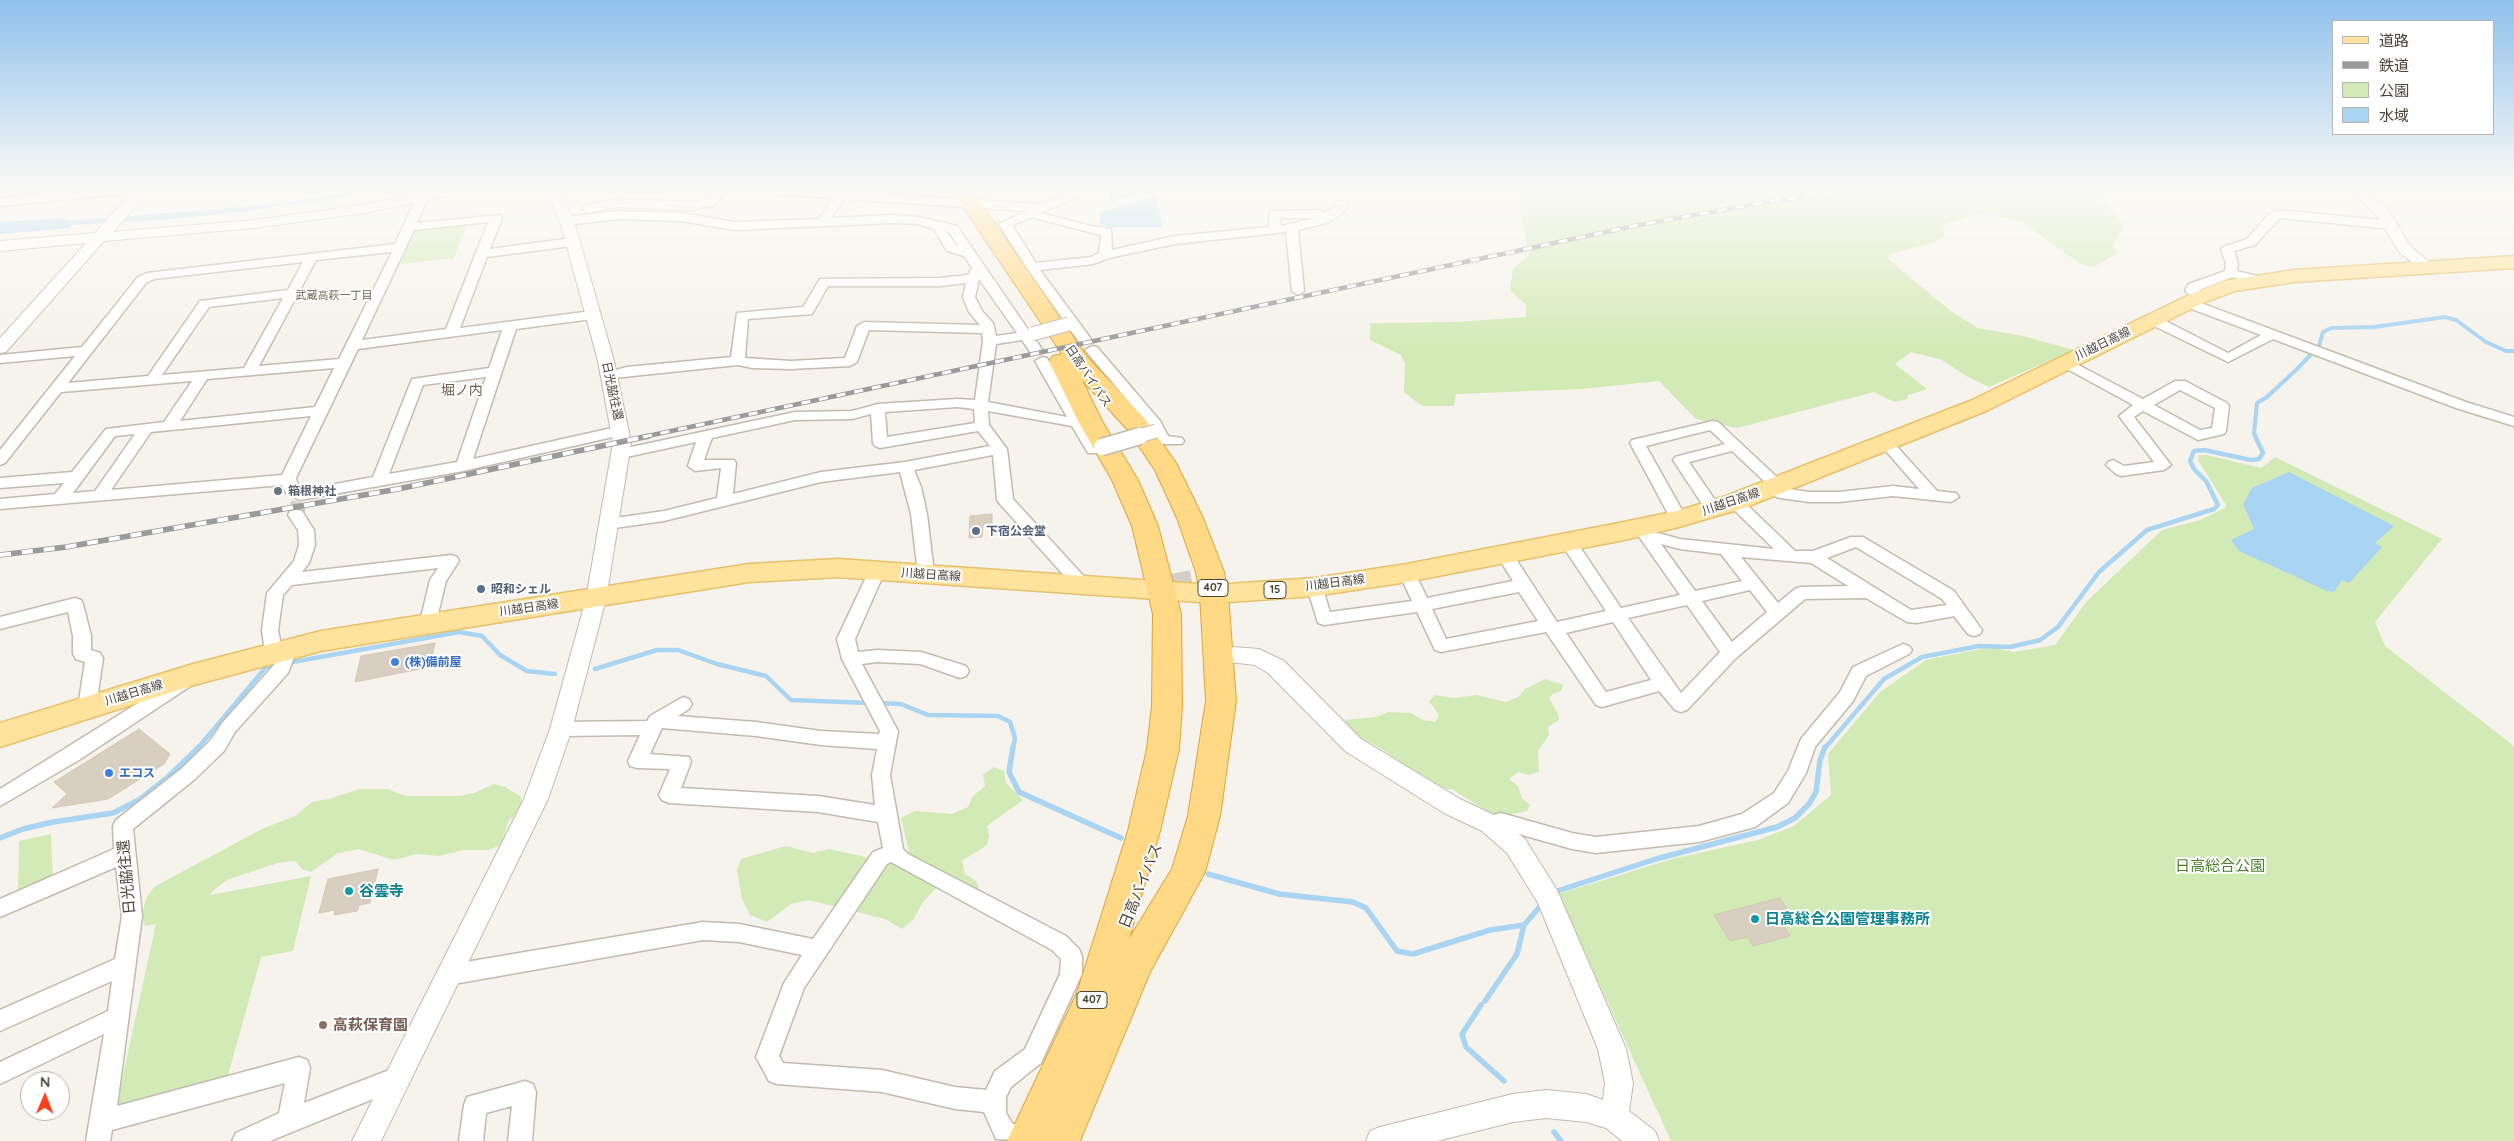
<!DOCTYPE html>
<html>
<head>
<meta charset="utf-8">
<style>
  body { margin:0 }
  #map { position:relative; width:2514px; height:1141px; overflow:hidden; background:#f6f3ec; font-family:Quicksand,"Noto Sans JP",sans-serif }
  canvas { display:block }
  .legend { position:absolute; left:2332px; top:20px; width:162px; height:115px; box-sizing:border-box; background:#fff; border:1px solid #b7b4b0; margin:0; padding:6px 9px; list-style:none; font-size:15px; color:#4b4439 }
  .legend li { display:flex; align-items:center; gap:10px; height:25px }
  .legend b { width:25px; border:1px solid #b7b4b0 }
  .north { position:absolute; left:20px; top:1071px; width:50px; height:50px; box-sizing:border-box; background:#fff; border:1px solid #b7b4b0; border-radius:50%; rotate:1deg; font-size:14px; font-weight:700; line-height:20px; text-align:center; color:#4b4439 }
  .north::after { content:''; display:block; margin:auto; width:18px; height:22px; background:#fc3f1d; clip-path:polygon(50% 0,100% 100%,50% 72%,0 100%) }
</style>
</head>
<body>
<div id="map">
<canvas width="2514" height="1141"></canvas>
<ul class="legend">
<li><b style="height:6px;background:#ffe39c"></b>道路</li>
<li><b style="height:6px;background:#9a9a9a"></b>鉄道</li>
<li><b style="height:14px;background:#d2eab5"></b>公園</li>
<li><b style="height:14px;background:#a9d4f2"></b>水域</li>
</ul>
<div class="north">N</div>
</div>
<script>
const g = document.querySelector('canvas').getContext('2d');
g.lineJoin = 'round';
function fill(path, color) { g.fillStyle = color; g.fill(path, 'evenodd'); }
const shape = rows => new Path2D(rows.map(r => 'M' + r).join(''));
function trace(path, color, width, dash) { g.strokeStyle = color; g.lineWidth = width; g.lineCap = dash ? 'butt' : 'round'; g.setLineDash(dash || []); g.stroke(path); }
function write(font, color, halo, rows, align = 'center') {
  g.font = font + ' Quicksand,"Noto Sans JP",sans-serif'; g.lineWidth = 4; g.setLineDash([]); g.textBaseline = 'middle'; g.strokeStyle = halo; g.fillStyle = color; for (const [text, x, y, turn = 0] of rows) {
    g.save(); g.translate(x, y); g.rotate((+turn || 0) * Math.PI / 180); g.textAlign = isNaN(turn) ? turn : align; if (halo) g.strokeText(text, 0, 0); g.fillText(text, 0, 0); g.restore();
  }
}
fill(shape([
  [1533,189,1807,189,1827,196,1891,189,2142,189,2097,194,2124,226,2113,245,2116,254,2094,267,2079,263,2024,223,1985,212,1942,225,1945,237,1933,243,1894,253,1887,258,1952,312,1978,328,2023,336,2074,350,1989,387,1968,377,1942,360,1911,352,1895,364,1927,389,1908,395,1907,399,1894,402,1874,392,1737,428,1696,419,1659,381,1582,389,1456,394,1454,406,1422,406,1404,392,1405,363,1401,355,1370,340,1370,323,1457,322,1526,317,1526,305,1510,290,1513,269,1529,255,1520,211,1520,194],
  [467,224,454,258,400,264,415,230],
  [2199,455,2207,455,2261,468,2275,457,2442,539,2375,622,2385,646,2514,746,2514,1141,1671,1141,1558,894,1672,859,1758,840,1794,826,1831,795,1828,754,1880,692,1926,660,1990,647,2014,652,2055,645,2087,601,2162,530,2200,520,2225,508,2226,505,2198,460],
  [1545,679,1563,685,1561,691,1553,694,1549,698,1558,714,1559,720,1548,727,1549,735,1538,751,1539,772,1529,775,1518,772,1509,779,1518,786,1522,798,1530,805,1527,811,1507,815,1488,812,1452,789,1441,790,1380,748,1355,735,1346,726,1345,720,1376,717,1388,712,1411,713,1423,720,1435,722,1439,715,1429,701,1435,695,1455,698,1476,695,1506,702,1518,697,1525,689],
  [994,767,1004,771,1006,783,1023,800,987,826,989,836,987,845,962,861,965,874,976,881,979,889,972,889,954,881,936,888,923,902,913,920,902,929,885,919,809,900,791,904,767,922,750,915,742,899,737,870,741,859,786,846,813,853,829,849,888,862,909,852,901,818,915,811,952,814,968,807,973,796,985,786,983,775],
  [494,784,505,787,520,796,524,805,508,822,501,845,488,850,463,850,439,856,417,854,393,860,359,849,338,853,311,872,302,869,295,861,278,863,227,880,215,889,210,895,311,876,293,951,261,957,226,1082,115,1112,156,924,145,926,142,915,146,898,154,887,262,829,295,816,312,802,329,799,359,789,387,789,406,796,459,796,474,793],
  [51,834,53,882,18,896,19,841]
]), '#d2eab5');
fill(shape([
  [363,189,378,189,340,198,248,211,172,219,26,228,30,224,265,205],
  [1111,189,1152,189,1112,201,1108,191],
  [1155,195,1163,227,1110,227,1099,224,1101,212],
  [2289,472,2394,526,2375,543,2382,547,2349,583,2342,580,2334,592,2327,591,2239,551,2231,540,2254,529,2243,504,2252,488]
]), '#a9d4f2');
trace(shape([
  [2256,437,2254,433,2257,403,2267,397,2298,368,2319,346,2323,332,2331,328,2374,327,2445,317,2456,320,2486,342,2506,351,2514,351]
]), '#a9d4f2', 4);
trace(shape([
  [287,663,459,632,482,636,500,655,527,671,555,674],
  [595,669,657,650,678,650,717,664,766,676,791,700,870,703],
  [877,703,901,704,928,715,998,716,1010,722,1015,738,1013,748],
  [198,748,266,667,277,665],
  [1825,748,1884,679,1922,657,1979,646,2010,647,2040,640,2058,627,2099,572,2147,530,2214,509,2218,505,2206,481,2194,469,2190,461,2194,451,2204,450,2251,460,2259,459,2263,453,2255,436]
]), '#a9d4f2', 4.5);
trace(shape([
  [1013,747,1009,772,1019,792,1121,838],
  [0,838,23,829,53,822,113,813,139,800,167,778,199,747],
  [1208,874,1279,894,1353,902,1366,908,1397,951,1413,954,1490,930,1524,925],
  [1554,892,1656,859,1777,827,1795,818,1809,804,1816,792,1820,760,1825,747],
  [1485,1001,1517,954,1524,925,1543,903],
  [1481,1005,1462,1034,1466,1047,1504,1081],
  [1554,1132,1561,1141]
]), '#a9d4f2', 5.5);
fill(shape([
  [62,218,69,220,71,224,69,228,0,234,0,222,62,218]
]), '#a9d4f2');
const building = shape([
  [992,514,992,525,983,525,982,537,969,538,970,516,992,514],
  [435,643,430,667,355,682,361,656,435,643],
  [139,729,170,754,164,764,108,799,52,808,67,794,54,782,139,729],
  [378,869,370,903,359,905,357,911,334,915,335,910,319,913,328,879,378,869],
  [1780,898,1796,923,1784,926,1790,936,1753,946,1748,937,1730,941,1714,915,1780,898]
]);
fill(building, '#d8cfc1');
trace(building, '#d3c7b4', 1);
trace(shape([
  [296,515,299,502]
]), '#d4d0c8', 16, [16, 8]);
trace(shape([
  [1176,573,1184,613]
]), '#d4d0c8', 28, [28, 14]);
const minor = shape([
  [101,189,150,189,144,192,0,206,0,198,101,189],
  [715,189,727,189,715,205,691,210,616,207,588,213,582,209,584,206,616,199,691,202,707,200,715,189],
  [740,189,837,191,850,189,848,192,1041,204,1077,189,1094,189,1041,213,1091,226,1111,229,1112,250,1175,236,1269,227,1270,211,1320,210,1325,213,1334,208,1337,201,1345,201,1347,203,1346,209,1339,216,1326,223,1298,230,1304,291,1298,295,1292,291,1286,232,1175,244,1109,258,1093,264,1040,270,1091,339,1084,343,1079,342,1028,270,999,224,1027,211,844,199,831,218,892,215,919,217,957,226,1029,331,1037,331,1039,334,1034,338,1042,349,1035,353,1030,352,1022,340,996,344,988,402,1067,417,1035,361,1042,357,1047,358,1097,444,1102,442,1109,447,1107,450,1098,453,1088,453,1072,426,988,411,989,425,1007,449,1013,499,1089,582,1091,586,1089,590,1083,592,1077,590,1000,504,997,500,993,455,914,470,921,487,927,514,934,574,932,578,926,580,920,578,918,574,911,514,900,472,821,482,664,521,608,529,602,528,600,524,602,520,608,519,664,511,717,498,721,468,695,471,688,466,696,442,622,458,617,456,615,453,617,450,795,412,852,411,878,404,957,399,975,400,983,341,982,333,869,330,857,362,850,366,791,369,752,368,738,365,604,379,602,376,604,373,627,367,731,357,737,313,803,307,820,279,940,278,968,275,972,268,964,256,947,251,934,229,918,224,892,223,735,230,681,221,618,219,567,225,561,221,567,217,618,211,681,213,735,222,819,219,832,198,746,192,740,189],
  [1031,217,1101,235,1099,253,1091,257,1036,263,1012,225,1031,217],
  [1280,218,1315,218,1281,226,1280,218],
  [947,232,949,232,958,246,956,245,947,232],
  [979,279,1017,333,996,336,993,323,982,311,975,297,979,279],
  [966,283,963,297,969,312,980,325,864,322,857,326,845,358,791,361,745,358,748,319,812,314,828,286,940,286,966,283],
  [957,407,974,409,975,423,887,437,885,412,957,407],
  [871,414,873,443,875,446,880,448,978,431,990,446,905,462,821,472,733,494,736,463,734,460,704,460,712,438,795,420,852,419,871,414],
  [972,189,990,189,986,196,982,197,978,196,972,189],
  [422,194,428,198,417,223,500,215,502,218,490,249,572,238,578,242,572,246,487,257,460,328,592,311,599,315,592,319,516,329,473,459,621,426,626,428,628,431,626,434,463,471,300,500,286,493,282,485,0,509,0,499,55,494,64,483,0,488,0,478,72,472,106,429,164,422,192,381,61,392,5,463,0,465,0,450,75,356,0,363,0,355,82,347,138,277,147,273,395,244,416,198,422,194],
  [488,222,446,329,362,340,414,230,488,222],
  [392,252,339,359,259,366,316,260,392,252],
  [303,262,288,290,200,301,148,376,68,383,146,283,154,279,303,262],
  [283,298,244,368,162,375,209,307,283,298],
  [502,330,489,368,412,379,373,477,303,490,298,487,296,478,358,349,502,330],
  [334,368,315,407,180,421,207,379,334,368],
  [486,377,457,462,389,474,423,385,486,377],
  [311,416,282,475,111,490,151,432,311,416],
  [135,434,95,491,73,493,115,436,135,434],
  [2278,210,2392,221,2398,225,2392,229,2280,218,2255,245,2234,251,2238,263,2237,271,2261,277,2263,280,2261,283,2257,284,2232,277,2199,290,2204,298,2198,302,2466,402,2514,417,2514,426,2456,408,2273,339,2228,362,2148,323,2146,320,2148,317,2158,317,2228,353,2261,335,2184,306,2183,303,2184,300,2193,300,2185,290,2189,284,2225,271,2226,263,2221,250,2223,247,2247,239,2268,215,2278,210],
  [1092,346,1097,347,1160,421,1168,436,1182,438,1184,441,1182,444,1159,444,1149,431,1148,425,1085,350,1092,346],
  [2065,358,2143,399,2175,381,2185,381,2227,403,2229,406,2226,431,2224,434,2198,440,2143,411,2134,417,2171,465,2164,470,2121,476,2116,474,2106,465,2108,462,2113,460,2124,466,2154,462,2119,416,2133,405,2060,365,2058,362,2060,359,2065,358],
  [2180,390,2215,408,2212,428,2200,430,2154,405,2180,390],
  [1713,421,1718,422,1782,482,1785,485,1783,488,1809,492,1839,492,1893,486,1919,489,1879,443,1886,438,1891,440,1937,491,1956,493,1959,497,1951,502,1893,496,1839,502,1809,502,1780,498,1763,492,1760,488,1766,483,1732,451,1689,462,1721,509,1718,513,1713,514,1708,513,1673,460,1675,457,1725,444,1710,430,1646,446,1687,519,1685,523,1673,523,1630,443,1632,440,1713,421],
  [1735,497,1740,498,1795,551,1813,551,1851,537,1863,537,1954,591,1982,630,1980,634,1974,636,1968,634,1954,616,1917,623,1907,622,1866,598,1805,599,1736,658,1687,710,1681,712,1675,710,1659,691,1602,707,1596,705,1546,632,1441,652,1435,650,1417,612,1324,625,1318,623,1307,587,1309,583,1315,581,1321,583,1330,612,1412,601,1399,573,1401,569,1407,567,1413,569,1427,598,1513,581,1496,554,1498,550,1504,548,1510,550,1557,622,1606,611,1560,542,1562,538,1574,538,1621,608,1680,595,1633,528,1635,524,1641,523,1647,524,1651,531,1680,539,1774,549,1730,506,1727,502,1735,497],
  [1661,544,1680,549,1721,554,1742,581,1695,591,1661,544],
  [1856,547,1942,599,1947,605,1911,610,1827,558,1856,547],
  [1741,557,1811,563,1848,586,1801,587,1795,589,1778,603,1741,557],
  [1750,590,1767,612,1732,642,1702,601,1750,590],
  [1519,592,1538,621,1446,639,1432,609,1519,592],
  [1687,605,1720,652,1681,693,1628,618,1687,605],
  [1613,622,1651,680,1606,692,1566,633,1613,622],
  [296,510,302,511,314,530,315,545,309,563,302,572,451,555,457,557,459,561,446,581,436,622,434,626,428,628,422,626,420,622,430,580,438,568,292,585,283,595,278,630,281,645,288,643,294,645,297,649,288,673,235,732,224,751,195,779,133,829,142,916,117,1106,299,1057,307,1060,310,1068,304,1103,397,1067,405,1070,408,1078,405,1086,270,1141,232,1141,236,1133,279,1113,285,1083,112,1130,110,1141,86,1141,104,1034,0,1084,0,1062,108,1011,112,981,0,1031,0,1010,115,959,122,916,116,867,0,917,0,899,114,849,113,826,116,820,181,769,210,741,223,722,274,665,277,658,268,656,265,652,262,630,267,593,294,561,299,545,298,530,288,515,290,511,296,510],
  [877,565,883,567,885,571,855,639,858,652,877,650,921,652,966,666,969,671,966,676,960,678,920,664,877,662,862,664,898,731,890,775,903,849,908,854,1066,936,1079,949,1082,956,1082,974,1041,1063,1011,1087,1006,1097,1006,1113,1012,1123,1032,1133,1036,1141,996,1139,984,1112,955,1109,882,1092,777,1084,769,1081,756,1057,784,983,802,955,739,942,703,940,448,985,440,982,437,975,440,968,448,965,703,922,739,924,813,939,873,852,883,848,878,822,818,812,669,803,662,800,659,795,670,769,637,768,630,766,628,761,640,735,561,736,555,734,552,729,555,724,561,722,647,721,650,716,683,697,689,699,692,704,689,709,678,716,756,722,821,731,879,734,880,731,842,659,837,639,869,571,871,567,877,565],
  [662,728,756,736,821,745,877,749,872,775,875,805,818,796,681,788,691,762,689,757,650,754,662,728],
  [891,862,1052,950,1061,959,1060,974,1025,1049,995,1071,986,1090,955,1087,882,1070,783,1063,779,1056,804,988,887,864,891,862],
  [75,598,81,600,83,604,91,636,91,650,100,653,103,658,96,707,93,712,87,714,81,712,78,707,85,662,76,659,73,654,73,636,68,612,0,629,0,617,75,598],
  [1903,644,1909,646,1912,650,1909,654,1866,676,1853,701,1815,747,1806,773,1788,803,1755,827,1699,842,1596,853,1572,849,1501,829,1490,832,1483,830,1480,824,1483,818,1501,813,1572,833,1596,837,1699,826,1742,814,1774,793,1788,771,1801,739,1840,692,1853,667,1903,644],
  [183,675,189,677,192,682,189,687,79,760,0,806,0,789,183,675],
  [525,1081,533,1084,536,1092,532,1141,508,1141,512,1106,486,1113,483,1141,459,1141,464,1105,467,1097,525,1081]
]);
const tertiary = shape([
  [135,189,150,189,113,232,254,220,364,205,438,189,468,189,461,193,364,213,254,228,104,241,6,352,0,353,0,338,86,243,0,251,0,241,95,233,135,189],
  [545,189,559,189,574,221,614,361,631,443,606,599,572,729,548,799,381,1141,352,1141,524,799,550,729,586,599,613,443,598,361,560,221,545,189],
  [2347,189,2363,189,2388,209,2410,246,2434,266,2437,269,2434,272,2424,272,2399,252,2377,215,2347,189],
  [1220,646,1259,649,1284,661,1361,739,1460,799,1498,817,1525,839,1557,890,1626,1049,1633,1083,1629,1111,1655,1131,1659,1141,1622,1141,1606,1128,1586,1122,1546,1118,1513,1122,1437,1141,1366,1141,1370,1131,1380,1127,1513,1094,1546,1090,1586,1094,1603,1100,1605,1083,1598,1049,1538,903,1507,853,1482,831,1444,813,1345,751,1268,673,1255,665,1212,660,1209,654,1212,648,1220,646]
]);
const primary = shape([
  [2514,256,2514,268,2294,282,2235,291,2205,302,1986,411,1744,508,1679,527,1624,540,1407,582,1315,596,1214,603,838,577,749,582,321,651,194,685,0,747,0,723,193,664,321,631,749,564,838,559,1214,585,1315,578,1407,564,1624,522,1677,511,1726,496,1970,401,2191,294,2224,281,2294,270,2514,256]
]);
const trunk = shape([
  [951,189,971,189,1088,358,1145,419,1176,463,1203,518,1224,572,1228,594,1236,701,1220,816,1205,872,1150,972,1080,1141,1007,1141,1077,993,1128,831,1147,749,1152,706,1153,614,1132,526,1112,480,1078,421,1049,361,1053,356,1062,354,951,189],
  [1082,380,1127,429,1155,470,1177,518,1196,572,1200,594,1206,701,1188,816,1172,869,1129,939,1160,831,1179,749,1182,706,1181,614,1158,526,1138,480,1102,421,1082,380]
]);
trace(minor, '#c2bbae', 3);
trace(tertiary, '#c2bbae', 2);
trace(primary, '#e6c16a', 3);
trace(trunk, '#e0a43c', 2);
fill(minor, '#fff');
fill(tertiary, '#fff');
fill(primary, '#ffe39c');
fill(trunk, '#ffd985');
const railFar1 = shape([
  [643,437,1634,226,1766,202,1858,189]
]);
const rail = shape([
  [0,555,66,547,398,489,649,436]
]);
trace(railFar1, '#9a9a9a', 4.5);
trace(rail, '#9a9a9a', 5.5);
trace(railFar1, '#fff', 3, [9]);
trace(rail, '#fff', 4, [11]);
const minorBridgeFar1 = shape([
  [1032,334,1069,324],
  [1136,437,1156,431]
]);
const minorBridge = shape([
  [1102,447,1140,436]
]);
trace(minorBridgeFar1, '#c2bbae', 15, []);
trace(minorBridge, '#c2bbae', 19, []);
trace(minorBridgeFar1, '#fff', 13);
trace(minorBridge, '#fff', 16);
const sky = g.createLinearGradient(0, 0, 0, 349);
sky.addColorStop(0, '#8fc1ec');
sky.addColorStop(0.54, '#fbfaf6');
sky.addColorStop(1, '#fbfaf600');
g.fillStyle = sky;
g.fillRect(0, 0, 2514, 349);
for (const [x, y, r, color] of [
  [278,491,5,"#6b7280"],
  [976,531,5,"#5c6f8a"],
  [481,589,5,"#5c6f8a"],
  [395,662,5,"#3f7fe0"],
  [109,773,5,"#3f7fe0"],
  [349,891,5,"#0f9aa8"],
  [1755,919,5,"#0f9aa8"],
  [323,1025,5,"#8d6e63"]
]) { const dot = new Path2D(); dot.arc(x, y, r, 0, 2 * Math.PI); g.fillStyle = color; g.fill(dot); trace(dot, '#fff', 2); }
write('11px', '#6e6250', '#fff', [
  ["武蔵高萩一丁目",334,296]
]);
for (const [x, y, w] of [
  [1213,588,30],
  [1275,590,22],
  [1092,1000,30]
]) { const box = new Path2D(); box.roundRect(x - w / 2, y - 8.5, w, 17, 4); g.fillStyle = '#fff'; g.fill(box); trace(box, '#4b4439', 1); }
write('bold 11px', '#4b4439', null, [
  ["407",1213,588],
  ["15",1275,590],
  ["407",1092,1000]
]);
write('12px', '#4b4439', '#fff', [
  ["川越日高線",2103,344,-26],
  ["日高バイパス",1088,376,56],
  ["日光脇往還",612,391,78],
  ["川越日高線",1731,502,-19],
  ["川越日高線",931,575,4],
  ["川越日高線",1335,583,-7],
  ["川越日高線",529,608,-8],
  ["川越日高線",134,693,-17]
]);
write('bold 12px', '#5b616d', '#fff', [
  ["箱根神社",288,491]
], 'left');
write('bold 12px', '#4e5e75', '#fff', [
  ["下宿公会堂",986,531],
  ["昭和シェル",491,589]
], 'left');
write('bold 12px', '#366cbe', '#fff', [
  ["(株)備前屋",405,662],
  ["エコス",119,773]
], 'left');
write('14px', '#6e6250', '#fff', [
  ["堀ノ内",462,391]
]);
write('15px', '#4a7f2a', '#fff', [
  ["日高総合公園",2220,866]
]);
write('15px', '#4b4439', '#fff', [
  ["日光脇往還",127,877,-95],
  ["日高バイパス",1141,886,-68]
]);
write('bold 15px', '#0d838f', '#fff', [
  ["谷雲寺",359,891],
  ["日高総合公園管理事務所",1765,919]
], 'left');
write('bold 15px', '#785e54', '#fff', [
  ["高萩保育園",333,1025]
], 'left');
</script>
</body>
</html>
